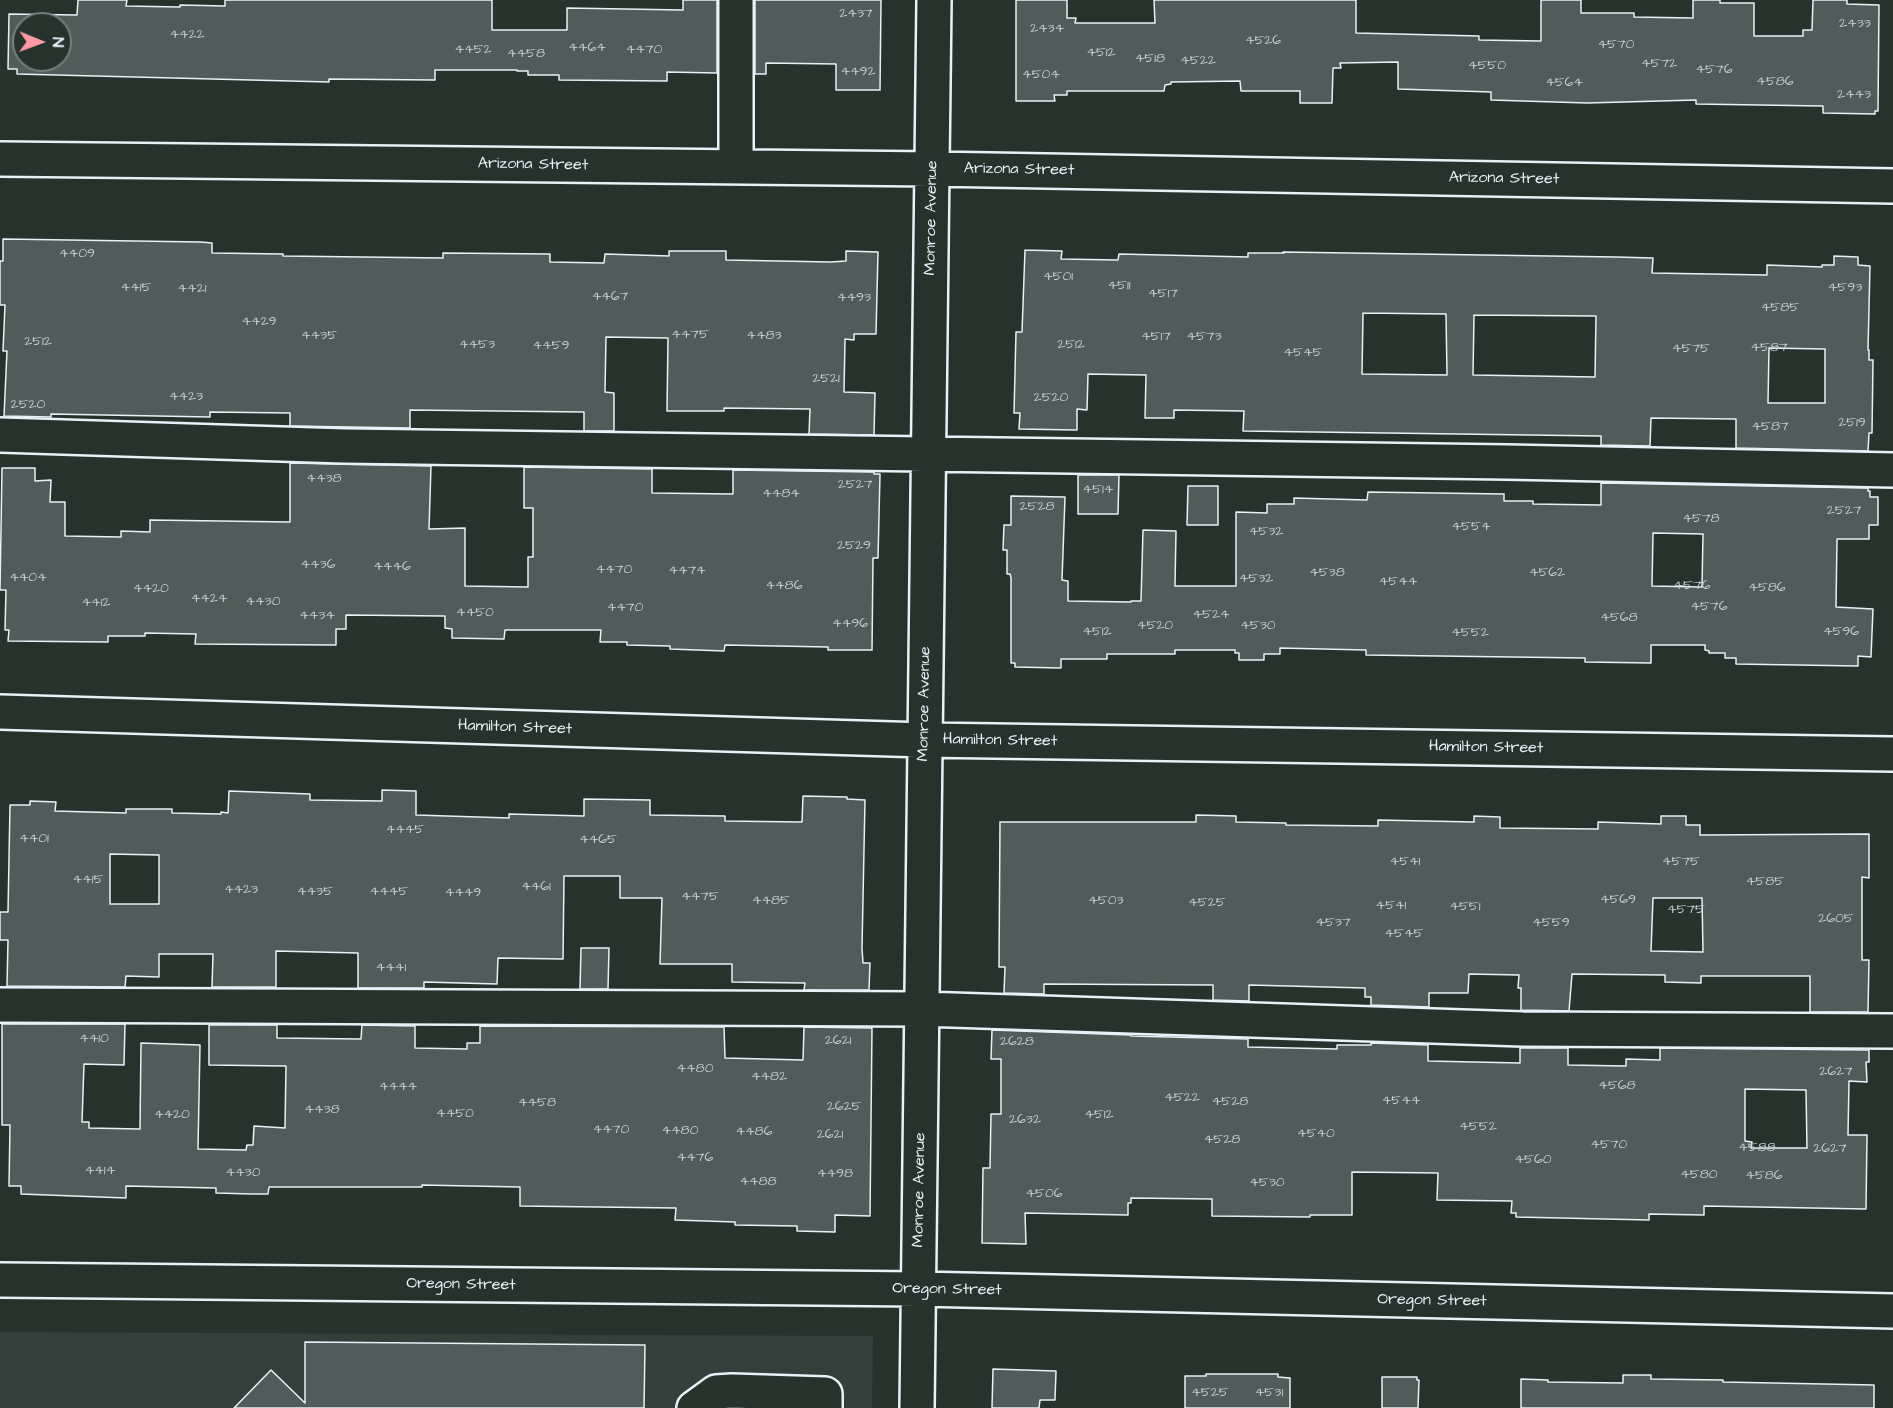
<!DOCTYPE html>
<html>
<head>
<meta charset="utf-8">
<style>
  body { margin:0 }
  #map { position:relative; width:1893px; height:1408px; overflow:hidden; background:#26332d; font-family:"Architects Daughter",sans-serif }
  canvas { display:block }
  .north { position:absolute; left:12px; top:12px; width:60px; height:60px; box-sizing:border-box; background:#26332d; border:2px solid #747f7e; border-radius:50%; rotate:91deg; font-size:16px; font-weight:700; line-height:24px; text-align:center; color:#e8f1f8 }
  .north::after { content:''; display:block; margin:auto; width:21px; height:27px; background:#ff9aa2; clip-path:polygon(50% 0,100% 100%,50% 72%,0 100%) }
</style>
</head>
<body>
<div id="map">
<canvas width="1893" height="1408"></canvas>
<div class="north">N</div>
</div>
<script>
const g = document.querySelector('canvas').getContext('2d');
g.lineJoin = 'round';
function fill(path, color) { g.fillStyle = color; g.fill(path, 'evenodd'); }
const shape = rows => new Path2D(rows.map(r => 'M' + r).join(''));
function trace(path, color, width, dash) { g.strokeStyle = color; g.lineWidth = width; g.lineCap = dash ? 'butt' : 'round'; g.setLineDash(dash || []); g.stroke(path); }
function write(font, color, halo, rows, align = 'center') {
  g.font = font + ' "Architects Daughter",sans-serif'; g.lineWidth = 4.5; g.setLineDash([]); g.textBaseline = 'middle'; g.strokeStyle = halo; g.fillStyle = color; for (const [text, x, y, turn = 0] of rows) {
    g.save(); g.translate(x, y); g.rotate((+turn || 0) * Math.PI / 180); g.textAlign = isNaN(turn) ? turn : align; if (halo) g.strokeText(text, 0, 0); g.fillText(text, 0, 0); g.restore();
  }
}
fill(shape([
  [0,1332,873,1336,872,1408,0,1408]
]), '#333f3a');
const building = shape([
  [78,0,127,0,126,6,180,7,180,5,225,6,225,0,492,0,492,30,567,30,567,8,683,10,683,0,717,0,717,73,667,72,667,81,559,80,559,75,528,75,528,71,517,71,517,70,435,70,435,80,329,79,329,82,17,74,17,69,8,69,9,14,77,15,78,0],
  [24,24,60,24,60,60,24,60,24,24],
  [755,0,881,0,880,90,836,90,836,64,766,63,766,74,755,74,755,0],
  [1016,0,1067,0,1067,18,1076,18,1075,23,1155,23,1154,0,1356,0,1356,33,1479,36,1479,40,1541,41,1541,0,1581,0,1581,13,1634,13,1634,17,1693,18,1693,0,1720,0,1720,3,1754,3,1754,36,1803,36,1803,30,1812,30,1813,0,1847,0,1847,4,1879,5,1878,111,1875,111,1875,114,1823,113,1823,106,1696,104,1696,100,1587,103,1491,100,1491,92,1398,89,1398,62,1340,63,1341,68,1333,68,1332,103,1300,103,1300,91,1241,91,1240,81,1171,82,1171,84,1165,85,1164,91,1067,91,1067,95,1054,95,1055,101,1016,101,1016,0],
  [3,239,201,242,212,243,212,253,283,254,283,256,443,258,443,253,550,254,550,262,604,263,605,254,669,256,669,251,726,251,726,260,831,262,846,261,846,251,878,252,876,334,854,334,854,340,845,339,844,392,875,393,874,435,809,434,810,409,724,408,724,411,667,411,668,338,606,337,605,392,614,393,614,431,584,431,584,412,410,410,410,428,290,426,290,413,210,412,210,417,51,414,51,417,4,416,7,351,3,351,5,305,0,305,0,261,3,261,3,239],
  [1025,250,1062,251,1061,259,1118,260,1119,254,1248,257,1248,253,1284,253,1283,252,1616,257,1653,258,1652,273,1767,275,1767,265,1822,267,1822,265,1834,265,1834,256,1858,257,1858,265,1870,266,1868,350,1869,350,1869,360,1873,360,1872,433,1869,433,1868,451,1736,448,1736,419,1651,418,1650,446,1601,445,1601,436,1243,431,1244,411,1174,410,1174,418,1145,418,1146,375,1088,374,1087,410,1077,409,1077,430,1019,429,1020,413,1014,413,1016,332,1022,332,1025,250],
  [1363,313,1446,314,1447,375,1362,374,1363,313],
  [1474,315,1596,316,1595,377,1473,375,1474,315],
  [1769,348,1825,349,1825,403,1768,403,1769,348],
  [290,463,431,466,429,529,465,528,465,586,528,587,528,557,533,557,533,508,524,508,524,467,652,469,652,493,733,494,733,470,874,472,874,474,880,474,878,558,873,558,872,650,828,650,828,647,725,645,724,651,670,649,670,646,627,645,627,642,600,642,601,630,505,630,504,639,452,638,452,629,445,628,445,616,346,615,346,629,336,629,336,645,195,644,196,634,145,633,145,636,108,636,108,642,8,641,9,630,5,630,6,590,0,590,2,468,35,468,35,481,51,480,50,502,65,502,65,536,121,537,121,531,150,532,150,520,290,522,290,463],
  [1078,475,1119,475,1118,514,1078,514,1078,475],
  [1601,483,1868,488,1868,491,1870,491,1870,497,1878,497,1878,525,1869,525,1869,539,1837,539,1836,607,1873,609,1871,657,1858,656,1858,666,1736,664,1736,658,1725,658,1725,653,1709,653,1709,651,1705,650,1705,645,1651,645,1651,663,1585,662,1585,658,1366,655,1366,650,1280,648,1280,654,1264,654,1264,660,1239,660,1239,653,1235,653,1235,650,1175,650,1175,654,1107,654,1107,659,1061,659,1061,668,1015,667,1015,663,1011,663,1011,578,1010,574,1007,574,1007,550,1003,550,1004,525,1011,525,1011,496,1065,497,1062,580,1068,581,1068,601,1131,602,1131,601,1141,601,1143,530,1176,531,1175,586,1236,586,1236,512,1267,513,1267,504,1294,504,1294,498,1367,500,1368,492,1504,494,1504,501,1533,501,1533,504,1601,505,1601,483],
  [1653,533,1703,534,1702,587,1652,586,1653,533],
  [1188,486,1218,486,1218,525,1187,525,1188,486],
  [382,790,416,791,416,815,509,818,509,814,584,816,584,799,650,800,650,815,725,816,725,821,802,822,803,796,847,797,847,799,865,800,862,948,863,963,870,963,869,990,804,990,805,983,732,982,732,964,660,964,662,898,620,898,620,876,564,876,563,959,498,958,497,984,424,982,424,988,358,988,358,953,276,951,276,987,212,987,213,954,159,954,159,977,126,976,125,987,7,986,8,940,0,940,0,912,8,912,10,805,30,805,30,801,56,802,55,811,126,813,126,809,172,809,172,813,221,814,221,812,228,813,229,791,310,794,310,800,382,801,382,790],
  [110,854,159,855,159,904,110,904,110,854],
  [1196,815,1236,816,1236,822,1286,823,1286,825,1378,826,1378,820,1474,822,1474,816,1500,817,1500,828,1598,829,1598,822,1661,824,1661,816,1686,816,1686,825,1700,825,1700,835,1869,834,1869,878,1862,877,1862,960,1869,960,1868,1012,1810,1012,1810,976,1701,976,1701,983,1665,982,1665,975,1572,974,1569,1011,1521,1010,1521,988,1518,988,1519,975,1469,974,1468,993,1429,993,1429,1007,1371,1005,1371,997,1365,997,1365,988,1249,985,1249,1001,1213,1000,1213,985,1044,984,1044,994,1004,993,1005,967,999,967,1000,822,1196,822,1196,815],
  [1653,898,1702,898,1703,952,1651,951,1653,898],
  [581,948,609,948,608,989,580,989,581,948],
  [2,1024,125,1024,124,1065,84,1064,82,1122,89,1122,89,1128,140,1129,141,1043,200,1045,198,1149,246,1150,247,1145,253,1145,254,1126,285,1128,286,1066,209,1065,209,1025,277,1025,277,1038,361,1039,362,1025,415,1026,415,1048,467,1049,467,1043,480,1043,480,1026,724,1027,725,1058,803,1060,804,1027,872,1028,870,1216,835,1215,835,1232,797,1231,797,1226,735,1225,735,1222,675,1220,676,1208,520,1206,520,1187,422,1185,422,1187,269,1187,268,1194,252,1194,216,1193,216,1188,126,1186,126,1198,21,1194,21,1186,9,1186,10,1125,2,1125,2,1024],
  [992,1030,1131,1035,1131,1036,1248,1039,1248,1047,1337,1049,1337,1045,1371,1045,1371,1043,1428,1045,1428,1061,1520,1063,1520,1048,1568,1048,1568,1065,1626,1066,1626,1059,1660,1060,1660,1048,1869,1050,1869,1062,1866,1062,1867,1082,1849,1081,1848,1135,1867,1135,1866,1209,1704,1206,1704,1215,1649,1214,1649,1220,1516,1217,1516,1213,1511,1213,1512,1201,1437,1200,1438,1173,1352,1172,1352,1215,1310,1215,1310,1217,1212,1216,1212,1199,1131,1198,1131,1203,1128,1203,1128,1215,1025,1213,1026,1244,982,1243,983,1168,990,1168,991,1114,1001,1114,1001,1059,991,1059,992,1030],
  [1745,1089,1806,1090,1807,1148,1751,1148,1752,1142,1745,1141,1745,1089],
  [305,1342,645,1345,644,1408,234,1408,271,1370,305,1403,305,1342],
  [993,1369,1056,1371,1055,1400,1040,1400,1039,1408,992,1408,993,1369],
  [1206,1374,1278,1374,1278,1377,1290,1378,1290,1408,1185,1408,1185,1376,1206,1376,1206,1374],
  [1623,1375,1651,1375,1651,1379,1723,1380,1723,1382,1874,1385,1874,1408,1521,1408,1521,1379,1548,1380,1548,1382,1623,1383,1623,1375],
  [1382,1377,1417,1377,1417,1380,1419,1380,1418,1408,1382,1408,1382,1377]
]);
fill(building, '#505c59');
trace(building, '#e8f1f8', 1.5);
const minor = shape([
  [0,159,933,169,1893,186],
  [736,167,736,0],
  [0,435,344,446,1507,462,1893,470],
  [0,712,925,740,1893,754],
  [0,1005,922,1009,1523,1029,1893,1031],
  [0,1280,919,1289,1893,1311],
  [694,1408,716,1392,732,1391,825,1394,825,1408],
  [917,1408,934,0]
]);
trace(minor, '#e8f1f8', 38);
trace(minor, '#26332d', 33);
write('14px', '#c2ccd0', null, [
  ["2437",856,14],
  ["2433",1855,24],
  ["2434",1047,29],
  ["4422",187,35],
  ["4526",1263,41],
  ["4570",1616,45],
  ["4464",587,48],
  ["4452",473,50],
  ["4470",644,50],
  ["4512",1101,53],
  ["4458",526,54],
  ["4518",1150,59],
  ["4522",1198,61],
  ["4572",1659,64],
  ["4550",1487,66],
  ["4576",1714,70],
  ["4492",858,72],
  ["4504",1041,75],
  ["4586",1775,82],
  ["4564",1564,83],
  ["2443",1854,95],
  ["4409",77,254],
  ["4501",1058,277],
  ["4511",1119,286],
  ["4415",136,288],
  ["4593",1845,288],
  ["4421",192,289],
  ["4517",1163,294],
  ["4467",610,297],
  ["4493",854,298],
  ["4585",1780,308],
  ["4429",259,322],
  ["4475",690,335],
  ["4435",319,336],
  ["4483",764,336],
  ["4517",1156,337],
  ["4573",1204,337],
  ["2512",38,342],
  ["4453",477,345],
  ["2512",1071,345],
  ["4459",551,346],
  ["4587",1769,348],
  ["4575",1691,349],
  ["4545",1303,353],
  ["2521",826,379],
  ["4423",186,397],
  ["2520",1051,398],
  ["2520",28,405],
  ["2519",1852,423],
  ["4587",1770,427],
  ["4438",324,479],
  ["2527",855,485],
  ["4514",1098,490],
  ["4484",781,494],
  ["2528",1037,507],
  ["2527",1844,511],
  ["4578",1701,519],
  ["4554",1471,527],
  ["4532",1266,532],
  ["2529",854,546],
  ["4436",318,565],
  ["4446",392,567],
  ["4470",614,570],
  ["4474",687,571],
  ["4538",1327,573],
  ["4562",1547,573],
  ["4404",28,578],
  ["4532",1256,579],
  ["4544",1398,582],
  ["4486",784,586],
  ["4576",1692,586],
  ["4586",1767,588],
  ["4420",151,589],
  ["4424",209,599],
  ["4430",263,602],
  ["4412",96,603],
  ["4576",1709,607],
  ["4470",625,608],
  ["4450",475,613],
  ["4524",1211,615],
  ["4434",317,616],
  ["4568",1619,618],
  ["4496",850,624],
  ["4520",1155,626],
  ["4530",1258,626],
  ["4512",1097,632],
  ["4596",1841,632],
  ["4552",1470,633],
  ["4445",405,830],
  ["4401",34,839],
  ["4465",598,840],
  ["4541",1405,862],
  ["4575",1681,862],
  ["4415",88,880],
  ["4585",1765,882],
  ["4461",536,887],
  ["4423",241,890],
  ["4435",315,892],
  ["4445",389,892],
  ["4449",463,893],
  ["4475",700,897],
  ["4569",1618,900],
  ["4485",771,901],
  ["4503",1106,901],
  ["4525",1207,903],
  ["4541",1391,906],
  ["4551",1465,907],
  ["4575",1686,910],
  ["2605",1836,919],
  ["4537",1333,923],
  ["4559",1551,923],
  ["4545",1404,934],
  ["4441",391,968],
  ["4410",94,1039],
  ["2621",838,1041],
  ["2628",1017,1042],
  ["4480",695,1069],
  ["2627",1836,1072],
  ["4482",769,1077],
  ["4568",1617,1086],
  ["4444",398,1087],
  ["4522",1182,1098],
  ["4544",1401,1101],
  ["4528",1230,1102],
  ["4458",537,1103],
  ["2625",844,1107],
  ["4438",322,1110],
  ["4450",455,1114],
  ["4420",172,1115],
  ["4512",1099,1115],
  ["2632",1025,1120],
  ["4552",1478,1127],
  ["4470",611,1130],
  ["4480",680,1131],
  ["4486",754,1132],
  ["4540",1316,1134],
  ["2621",830,1135],
  ["4528",1222,1140],
  ["4570",1609,1145],
  ["4588",1757,1148],
  ["2627",1830,1149],
  ["4476",695,1158],
  ["4560",1533,1160],
  ["4414",100,1171],
  ["4430",243,1173],
  ["4498",835,1174],
  ["4580",1699,1175],
  ["4586",1764,1176],
  ["4488",758,1182],
  ["4530",1267,1183],
  ["4506",1044,1194],
  ["4525",1210,1393],
  ["4531",1269,1393]
]);
write('16px', '#e8f1f8', '#26332d', [
  ["Arizona Street",533,165,1],
  ["Arizona Street",1019,170,1],
  ["Arizona Street",1504,179,1],
  ["Monroe Avenue",932,218,-89],
  ["Monroe Avenue",925,704,-89],
  ["Hamilton Street",515,728,2],
  ["Hamilton Street",1000,741,1],
  ["Hamilton Street",1486,748,1],
  ["Monroe Avenue",920,1190,-89],
  ["Oregon Street",461,1285,1],
  ["Oregon Street",947,1290,1],
  ["Oregon Street",1432,1301,1]
]);
</script>
</body>
</html>
